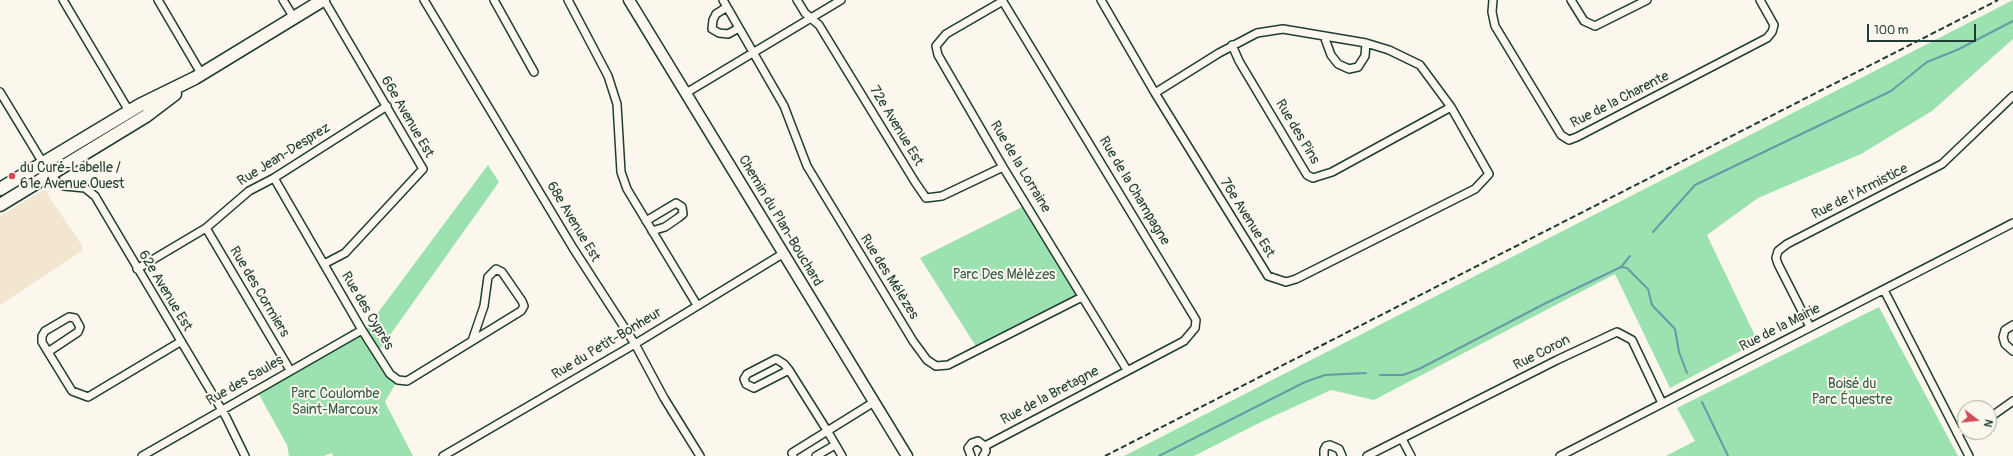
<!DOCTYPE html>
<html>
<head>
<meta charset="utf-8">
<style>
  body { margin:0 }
  #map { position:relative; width:2013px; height:456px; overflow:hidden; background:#fbf7ec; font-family:Pangolin,sans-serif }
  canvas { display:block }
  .north { position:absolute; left:1957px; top:400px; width:40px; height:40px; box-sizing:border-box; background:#fbf7ec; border:1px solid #a3ada2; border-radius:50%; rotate:106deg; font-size:11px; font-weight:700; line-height:16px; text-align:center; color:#1f3d34 }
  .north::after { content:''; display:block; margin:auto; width:14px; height:18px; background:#d1495b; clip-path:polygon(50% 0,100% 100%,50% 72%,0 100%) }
  .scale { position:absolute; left:1867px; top:24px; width:109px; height:18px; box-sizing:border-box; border:2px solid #1f3d34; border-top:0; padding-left:5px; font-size:12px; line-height:14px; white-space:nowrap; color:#1f3d34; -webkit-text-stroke:3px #fbf7ec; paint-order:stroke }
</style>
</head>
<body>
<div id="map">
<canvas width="2013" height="456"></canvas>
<div class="north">N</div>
<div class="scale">100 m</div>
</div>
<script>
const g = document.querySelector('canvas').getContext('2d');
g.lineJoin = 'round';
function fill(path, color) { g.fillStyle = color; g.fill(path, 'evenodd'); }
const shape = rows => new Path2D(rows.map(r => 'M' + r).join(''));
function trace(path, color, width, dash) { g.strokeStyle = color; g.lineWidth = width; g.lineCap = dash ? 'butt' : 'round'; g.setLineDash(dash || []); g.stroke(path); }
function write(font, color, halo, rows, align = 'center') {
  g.font = font + ' Pangolin,sans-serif'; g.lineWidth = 4; g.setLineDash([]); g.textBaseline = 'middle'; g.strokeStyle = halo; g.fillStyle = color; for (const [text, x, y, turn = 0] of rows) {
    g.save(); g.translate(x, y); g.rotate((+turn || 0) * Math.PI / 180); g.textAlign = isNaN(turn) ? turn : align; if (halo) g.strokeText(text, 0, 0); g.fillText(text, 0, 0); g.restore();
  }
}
fill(shape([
  [45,189,49,197,82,245,82,251,0,305,0,216]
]), '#f2e6d0');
fill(shape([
  [2013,0,2013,39,1932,111,1861,154,1758,198,1707,235,1758,342,1670,388,1615,274,1374,400,1331,390,1263,421,1194,456,1124,456],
  [488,165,499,182,380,349,365,330],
  [1024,206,1079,296,977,348,920,258],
  [1879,307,1958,456,1666,456,1695,441,1677,408],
  [362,330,397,381,385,402,413,456,333,456,332,453,324,456,289,456,287,445,257,391]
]), '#9ce2b0');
trace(shape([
  [1653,232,1695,185,1891,91,1927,62,1957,50,2013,21],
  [1621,267,1627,268,1648,289,1652,305,1675,329,1679,352,1687,373],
  [1380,375,1403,375,1419,369,1546,303,1621,267,1630,256],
  [1702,402,1728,456],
  [1159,456,1305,382,1325,375,1366,373]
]), '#659ba8', 2);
const street = shape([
  [63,0,129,111],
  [158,0,202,75],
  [283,0,294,18],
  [324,0,423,169,345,253,324,264],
  [424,0,573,248,635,344,664,398,700,456],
  [494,0,534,72],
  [568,0,608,76,617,104,621,172,627,189,697,305],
  [723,0,784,106,807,166,913,341,927,360,936,366,948,365,1082,297],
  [797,0,805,13,819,25,915,182,926,198,942,196,1003,167],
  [1101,0,1155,93,1268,276,1286,282,1296,279,1475,189,1489,174,1451,107,1420,65,1389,50,1366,43,1283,29,1257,33,1219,53,1155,93],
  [1493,0,1492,12,1495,26,1561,135,1569,140,1577,137,1767,38,1772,32,1774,25,1760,0],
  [1571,0,1584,21,1595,26,1647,0],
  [1003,1,946,34,936,46,938,55,1003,167,1127,370],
  [727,7,716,14,713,20,712,29,719,33,728,34,739,28],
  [1324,36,1331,55,1338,64,1349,69,1358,67,1365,56,1366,43],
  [1232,45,1239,61,1298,160,1307,175,1313,178,1332,172,1451,107],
  [0,92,43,163,56,181,64,186,85,188,95,196,226,417,245,456],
  [686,93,841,0],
  [274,178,362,330,390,374,398,380,407,381,521,311,524,306,522,301,502,272,496,269,488,277,484,306,472,341],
  [646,221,676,203,682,207,683,214,678,218,665,227,652,231],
  [206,228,290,370],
  [137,269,206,228,249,191,274,178,387,106],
  [1884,290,1969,456],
  [2013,325,2005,330,2003,337,2005,344,2013,351],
  [1810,327,1778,264,1776,258,1778,251,1787,244,1942,164,2013,96],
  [48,352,78,332,80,327,75,318,69,317,45,331,42,336,42,342,48,352,72,391,88,397,180,342],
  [789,370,754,388,746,384,744,379,747,374,776,359,784,364,789,370,828,432,842,456],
  [1989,418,2013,401],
  [1957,433,1965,429],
  [1402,439,1411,456],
  [985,446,1184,341,1195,328,1196,320,1002,0],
  [142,456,362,330],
  [443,456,635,344,784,253],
  [793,456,792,453,874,402],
  [816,456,835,445],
  [971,456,968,448,972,443,978,441,985,446,986,451,983,456],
  [1324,456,1324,450,1326,446,1330,445,1339,449,1342,456],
  [1367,456,1557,360,1617,332,1632,340,1662,403],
  [1560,456,2013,223]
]);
const secondary = shape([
  [629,0,907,456]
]);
const primary = shape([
  [0,189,140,105,195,78,323,0],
  [0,205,146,116,175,94]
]);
trace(street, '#1f3d34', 10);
trace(secondary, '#1f3d34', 13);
trace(primary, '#1f3d34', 15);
trace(street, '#fbf7ec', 7);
trace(secondary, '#fbf7ec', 10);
trace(primary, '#fbf7ec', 12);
trace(shape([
  [1105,456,1998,0]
]), '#1f3d34', 2, [6, 3]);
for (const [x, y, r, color] of [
  [12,176,4,"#d1495b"]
]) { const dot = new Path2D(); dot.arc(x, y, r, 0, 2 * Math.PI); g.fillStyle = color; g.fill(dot); trace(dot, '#fbf7ec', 1.5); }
write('14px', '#1f3d34', '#fbf7ec', [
  ["Rue de la Charente",1620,100,-27],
  ["66e Avenue Est",407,117,60],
  ["72e Avenue Est",896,126,59],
  ["Rue des Pins",1297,132,59],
  ["Rue Jean-Desprez",284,155,-32],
  ["Rue de la Lorraine",1020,167,59],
  ["Rue de la Champagne",1134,191,59],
  ["Rue de l'Armistice",1860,192,-27],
  ["76e Avenue Est",1247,218,58],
  ["Chemin du Plan-Bouchard",780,221,59],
  ["68e Avenue Est",573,222,59],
  ["Rue des Mélèzes",889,277,58],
  ["62e Avenue Est",165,291,59],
  ["Rue des Cormiers",259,292,59],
  ["Rue des Cyprès",367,311,59],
  ["Rue de la Mairie",1780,328,-27],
  ["Rue du Petit-Bonheur",607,344,-31],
  ["Rue Coron",1542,353,-27],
  ["Rue des Saules",245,381,-30],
  ["Rue de la Bretagne",1050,396,-28]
]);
write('14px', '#1f3d34', '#fbf7ec', [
  ["du Curé-Labelle /",20,168],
  ["61e Avenue Ouest",20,184]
], 'left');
write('14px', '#385e4d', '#fbf7ec', [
  ["Parc Des Mélèzes",1004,275],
  ["Boisé du",1852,384],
  ["Parc Équestre",1852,400],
  ["Parc Coulombe",335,394],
  ["Saint-Marcoux",335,410]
]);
</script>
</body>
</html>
